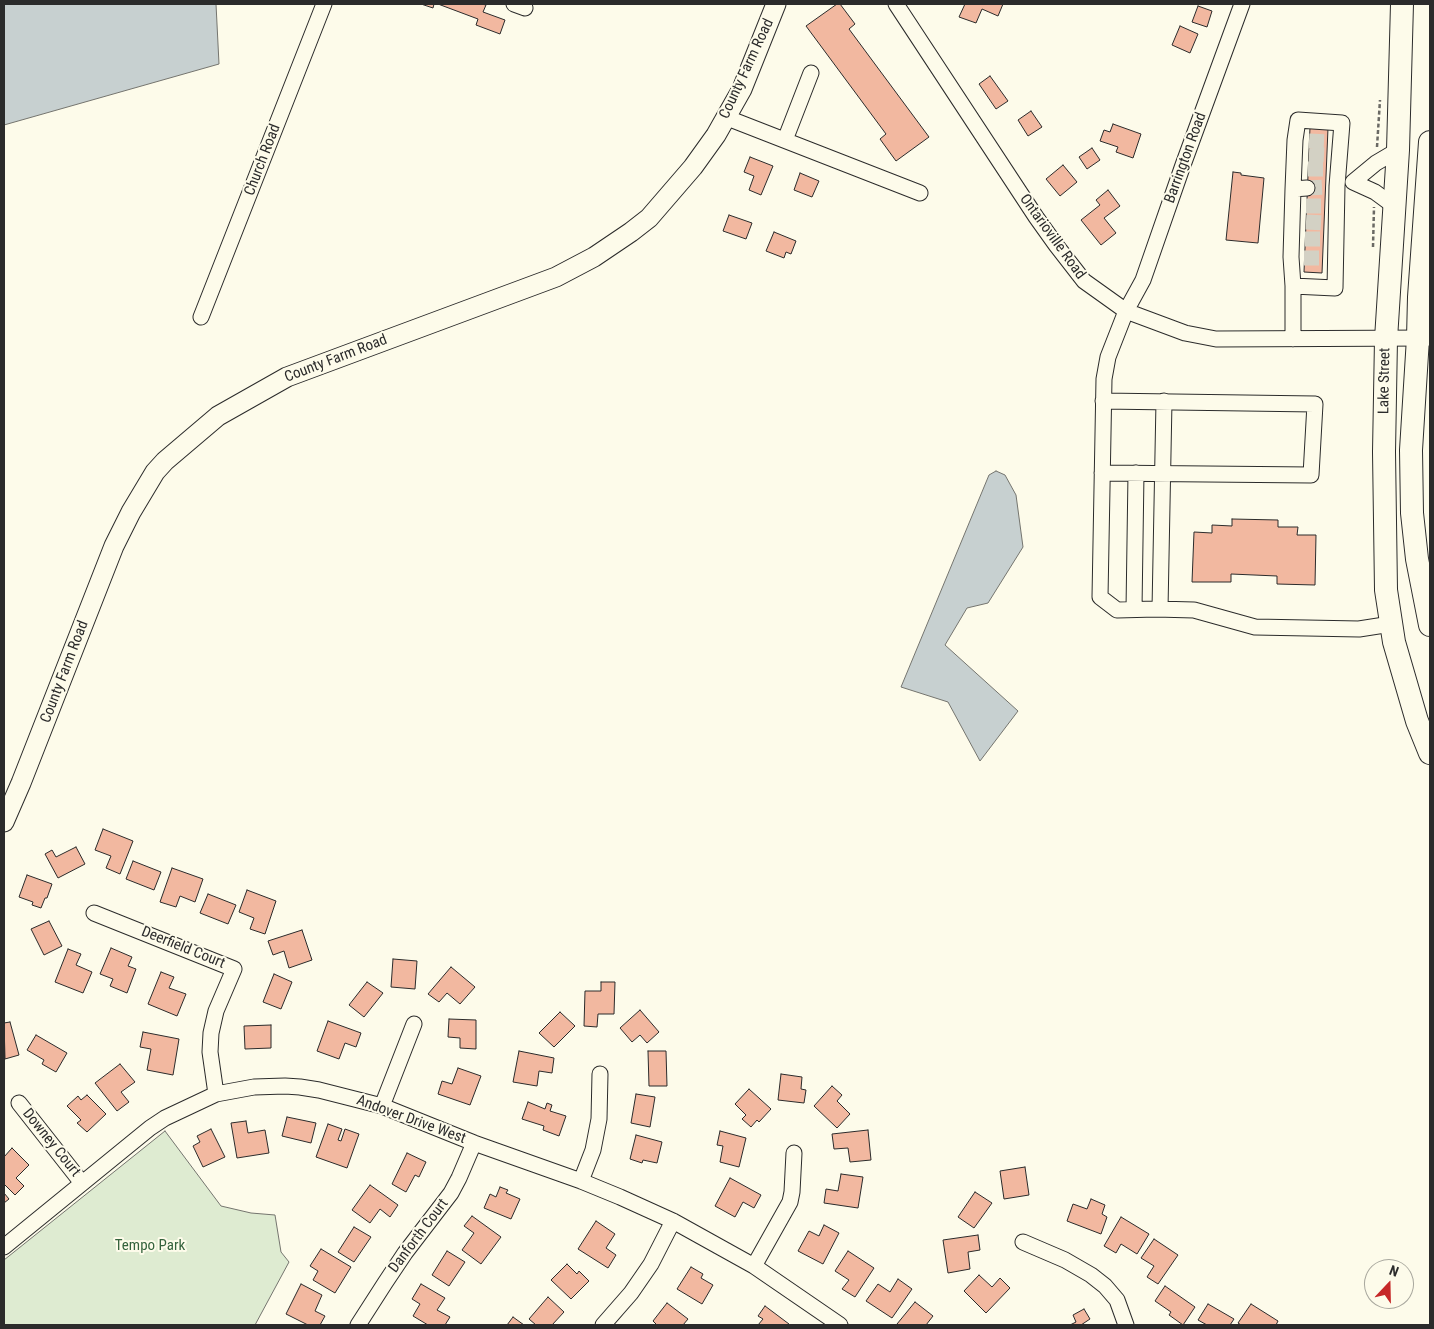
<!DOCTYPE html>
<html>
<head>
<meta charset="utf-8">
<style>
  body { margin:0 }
  #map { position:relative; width:1434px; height:1329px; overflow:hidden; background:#fdfbea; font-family:"Roboto Condensed",sans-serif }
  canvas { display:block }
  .frame { position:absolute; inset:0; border:5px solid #2b2b2b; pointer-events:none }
  .north { position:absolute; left:1364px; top:1259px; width:50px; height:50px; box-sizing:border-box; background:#fdfbea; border:1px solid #a9a89e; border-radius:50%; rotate:21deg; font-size:14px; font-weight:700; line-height:20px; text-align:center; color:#2b2b2b }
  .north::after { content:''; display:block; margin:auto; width:18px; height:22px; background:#c62828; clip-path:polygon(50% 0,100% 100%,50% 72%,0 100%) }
</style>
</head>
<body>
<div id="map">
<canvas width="1434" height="1329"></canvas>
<div class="frame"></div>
<div class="north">N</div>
</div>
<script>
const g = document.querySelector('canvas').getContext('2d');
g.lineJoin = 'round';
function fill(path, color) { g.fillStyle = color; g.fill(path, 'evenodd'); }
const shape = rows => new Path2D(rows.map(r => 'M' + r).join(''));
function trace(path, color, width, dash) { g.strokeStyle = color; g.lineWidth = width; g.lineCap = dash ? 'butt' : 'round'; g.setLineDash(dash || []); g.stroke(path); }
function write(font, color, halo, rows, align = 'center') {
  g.font = font + ' "Roboto Condensed",sans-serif'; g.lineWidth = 4; g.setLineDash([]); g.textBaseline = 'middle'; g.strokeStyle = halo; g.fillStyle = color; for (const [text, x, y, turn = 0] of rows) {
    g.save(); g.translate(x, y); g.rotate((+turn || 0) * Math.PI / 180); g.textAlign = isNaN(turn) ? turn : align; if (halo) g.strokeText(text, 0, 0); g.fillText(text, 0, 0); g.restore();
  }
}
const green = shape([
  [165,1131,221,1206,251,1213,275,1215,281,1252,289,1262,255,1325,4,1325,4,1260,165,1131]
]);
fill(green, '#deebd1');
trace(green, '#74746e', 1);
const water = shape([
  [4,4,216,4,219,64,4,125,4,4],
  [996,471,1005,475,1016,495,1023,547,988,603,967,608,945,645,1018,711,980,761,948,702,901,687,989,475,996,471]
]);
fill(water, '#c7d0d0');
trace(water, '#74746e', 1);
const building = shape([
  [421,4,434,4,433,8,421,4],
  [438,4,482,4,486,5,483,12,505,20,500,34,476,25,478,19,438,4],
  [837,4,840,4,855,24,849,29,929,137,896,161,880,139,886,134,806,26,837,4],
  [965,4,1003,4,998,16,982,9,976,23,959,17,965,4],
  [1198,6,1212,11,1207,27,1192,22,1198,6],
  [1180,26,1198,34,1190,53,1172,45,1180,26],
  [990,76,1008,101,996,109,979,84,990,76],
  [1031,111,1042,127,1028,136,1018,120,1031,111],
  [1113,124,1141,134,1133,158,1116,152,1118,147,1100,141,1104,130,1110,132,1113,124],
  [1310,127,1328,128,1322,273,1304,272,1310,127],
  [1092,148,1100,160,1087,169,1079,157,1092,148],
  [750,157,773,166,761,195,749,190,754,176,744,172,750,157],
  [1063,165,1077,182,1060,196,1046,179,1063,165],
  [1233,172,1241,173,1241,175,1264,178,1258,243,1226,240,1233,172],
  [800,173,819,181,812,197,794,190,800,173],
  [1108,190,1120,206,1104,218,1116,233,1101,245,1081,220,1100,205,1096,200,1108,190],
  [729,215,752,223,746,239,723,231,729,215],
  [774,232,796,241,791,254,786,252,784,258,766,251,774,232],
  [1232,519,1278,520,1278,527,1298,527,1297,535,1316,535,1315,585,1277,584,1277,576,1231,574,1231,582,1192,582,1194,532,1212,533,1212,525,1232,526,1232,519],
  [103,829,133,841,120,874,106,868,111,856,95,850,103,829],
  [76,847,85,864,58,878,45,854,52,850,56,857,76,847],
  [133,861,161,872,154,890,126,879,133,861],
  [172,868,203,879,195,902,180,896,176,907,160,902,172,868],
  [27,875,52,884,47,898,45,898,41,908,32,905,33,902,19,897,27,875],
  [247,890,276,901,265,934,250,929,254,918,239,912,247,890],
  [208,894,236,905,228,924,200,913,208,894],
  [49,921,62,946,44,955,31,929,49,921],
  [302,930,312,960,289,968,284,951,273,955,268,941,302,930],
  [111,948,132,957,128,966,136,969,127,993,110,986,113,979,100,974,111,948],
  [68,949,81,954,76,965,92,972,83,993,55,982,68,949],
  [393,959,417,961,415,989,391,987,393,959],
  [451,967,475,987,460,1004,447,993,439,1002,428,994,451,967],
  [161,972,174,977,169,988,186,994,177,1016,148,1004,161,972],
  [274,974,292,982,281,1009,263,1002,274,974],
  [367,982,383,993,364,1017,349,1005,367,982],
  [601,982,615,982,614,1014,598,1014,597,1027,584,1026,585,991,601,991,601,982],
  [640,1010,659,1032,647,1043,640,1035,632,1042,620,1028,640,1010],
  [560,1012,575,1026,554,1047,539,1033,560,1012],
  [449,1019,476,1020,476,1049,460,1048,460,1038,448,1037,449,1019],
  [328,1021,361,1033,356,1047,345,1043,339,1059,317,1051,328,1021],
  [10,1022,19,1055,5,1059,4,1023,10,1022],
  [271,1025,271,1048,245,1049,244,1026,271,1025],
  [143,1032,179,1039,173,1075,147,1070,151,1049,140,1047,143,1032],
  [36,1035,67,1053,56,1072,42,1064,44,1060,27,1050,36,1035],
  [519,1051,554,1058,552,1073,539,1071,537,1086,513,1082,519,1051],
  [648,1051,666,1051,667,1086,649,1086,648,1051],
  [120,1064,135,1082,121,1092,129,1102,117,1111,95,1083,120,1064],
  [458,1068,481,1076,470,1105,438,1094,442,1081,452,1084,458,1068],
  [781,1074,802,1077,801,1089,806,1090,804,1103,778,1100,781,1074],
  [832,1086,842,1095,837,1101,850,1114,837,1128,814,1106,832,1086],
  [749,1089,771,1109,759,1122,757,1120,751,1127,742,1119,746,1115,735,1104,749,1089],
  [636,1094,655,1097,650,1127,631,1123,636,1094],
  [87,1095,106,1114,87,1132,77,1123,81,1120,67,1106,78,1096,81,1100,87,1095],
  [528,1102,545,1109,547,1103,552,1105,550,1111,566,1116,559,1136,543,1130,544,1126,522,1119,528,1102],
  [287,1117,316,1123,311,1143,282,1136,287,1117],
  [246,1121,248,1133,265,1130,269,1153,237,1158,231,1123,246,1121],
  [328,1124,342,1129,338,1140,341,1141,345,1129,359,1134,347,1168,316,1157,328,1124],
  [211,1129,225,1157,203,1167,193,1146,200,1142,197,1136,211,1129],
  [868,1130,871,1160,850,1162,848,1148,834,1149,832,1134,868,1130],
  [720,1131,746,1138,739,1167,720,1162,723,1146,717,1145,720,1131],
  [636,1135,662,1142,657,1163,643,1160,642,1163,630,1159,636,1135],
  [12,1148,29,1165,16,1178,24,1186,15,1195,4,1184,4,1157,12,1148],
  [407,1153,426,1162,419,1177,415,1175,406,1192,392,1184,407,1153],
  [1025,1167,1029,1195,1004,1199,1000,1171,1025,1167],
  [841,1174,863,1177,858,1208,824,1203,826,1189,838,1191,841,1174],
  [730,1178,761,1195,754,1208,743,1202,735,1217,715,1206,730,1178],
  [370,1185,398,1205,390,1217,380,1209,370,1223,352,1210,370,1185],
  [500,1187,508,1190,506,1193,520,1199,511,1219,484,1208,490,1194,496,1197,500,1187],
  [975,1192,992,1203,974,1228,958,1217,975,1192],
  [4,1193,9,1199,4,1203,4,1193],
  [1091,1199,1105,1205,1102,1214,1107,1217,1101,1234,1067,1221,1073,1204,1087,1209,1091,1199],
  [472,1216,501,1237,481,1264,462,1250,474,1233,464,1226,472,1216],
  [1121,1217,1149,1234,1137,1254,1121,1244,1116,1253,1104,1246,1121,1217],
  [596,1221,615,1234,606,1248,616,1255,608,1268,578,1249,596,1221],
  [824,1225,839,1233,823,1264,798,1251,809,1231,819,1236,824,1225],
  [354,1227,371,1237,354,1262,338,1252,354,1227],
  [978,1235,980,1250,968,1252,970,1269,948,1273,943,1240,978,1235],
  [1154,1239,1178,1255,1158,1284,1147,1277,1154,1266,1141,1258,1154,1239],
  [321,1249,351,1267,335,1293,313,1280,318,1271,310,1266,321,1249],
  [447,1251,465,1262,449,1286,432,1275,447,1251],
  [848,1251,874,1268,855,1297,842,1289,849,1280,835,1271,848,1251],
  [567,1264,577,1274,579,1271,589,1281,571,1299,551,1280,567,1264],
  [691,1267,703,1274,701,1278,713,1285,702,1304,677,1289,691,1267],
  [979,1275,992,1287,1000,1278,1010,1288,986,1313,964,1291,979,1275],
  [898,1279,912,1289,892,1318,866,1301,878,1284,890,1292,898,1279],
  [301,1284,322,1295,315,1311,325,1316,320,1325,308,1325,286,1314,301,1284],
  [421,1284,445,1298,437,1310,450,1317,445,1325,428,1325,413,1316,420,1304,412,1299,421,1284],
  [1165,1286,1195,1307,1183,1325,1169,1315,1171,1312,1155,1301,1165,1286],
  [548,1297,564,1312,552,1325,536,1325,529,1319,548,1297],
  [915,1302,933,1316,926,1325,899,1325,897,1324,915,1302],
  [667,1303,688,1319,683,1325,657,1325,653,1321,667,1303],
  [1208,1304,1234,1319,1230,1325,1207,1325,1198,1320,1208,1304],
  [1251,1304,1278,1321,1276,1325,1241,1325,1238,1323,1251,1304],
  [765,1306,789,1324,788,1325,758,1325,763,1319,758,1316,765,1306],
  [1084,1309,1090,1319,1081,1325,1070,1325,1076,1322,1073,1315,1084,1309],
  [513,1317,524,1325,507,1325,513,1317]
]);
fill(building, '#f2b8a0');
trace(building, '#2b2b2b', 1);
trace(shape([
  [1309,141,1327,142],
  [1309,154,1326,155],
  [1308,169,1326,169],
  [1307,188,1325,187],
  [1306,206,1324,206],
  [1306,222,1324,223],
  [1305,239,1323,239],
  [1304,258,1323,258]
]), '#d3d1c4', 15, [15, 8]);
const minor = shape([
  [514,4,525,8],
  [896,4,1036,217,1056,245,1084,281,1126,311,1185,333,1216,339,1430,338],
  [1242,4,1183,165,1143,280,1126,311,1108,357,1104,379,1100,597,1117,610,1156,609,1194,610,1255,627,1359,629,1391,624],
  [725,117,920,193],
  [785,140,811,73],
  [1293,189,1295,140,1298,120,1342,123,1337,186,1335,288,1293,286],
  [1394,206,1375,192,1353,182,1376,163,1398,150],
  [201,317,324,4],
  [1293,339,1293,286,1291,257,1293,189,1307,188],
  [1102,473,1311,475,1315,404,1103,401],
  [1134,609,1136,473],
  [1160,609,1164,401],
  [94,913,234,969,216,1011,211,1033,210,1052,216,1094],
  [19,1103,82,1183],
  [382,1106,414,1024],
  [581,1181,593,1150,599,1119,600,1074],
  [1023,1242,1065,1260,1091,1275,1105,1286,1117,1300,1126,1325],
  [4,1247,150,1128,165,1118,216,1094,254,1087,285,1086,300,1087,319,1090,382,1106,474,1143,581,1181,620,1197,673,1221,754,1266,840,1325],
  [754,1266,790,1202,792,1192,794,1153],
  [358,1325,385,1283,405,1253,451,1193,459,1178,474,1143],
  [603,1325,631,1293,651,1264,673,1221]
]);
const major = shape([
  [4,822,21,783,114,546,131,512,155,472,165,461,218,416,287,377,556,277,594,257,631,232,649,218,693,167,716,135,742,89,776,4]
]);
const highway = shape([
  [1402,4,1398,150,1386,339,1384,452,1386,590,1394,642,1417,721,1430,753],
  [1430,142,1419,297,1418,338,1411,450,1412,513,1417,559,1430,625]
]);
trace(minor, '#2b2b2b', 17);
trace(major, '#2b2b2b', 21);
trace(highway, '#2b2b2b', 24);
trace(shape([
  [1377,147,1380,100],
  [1373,247,1374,207]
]), '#6a6964', 2.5, [4, 2.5]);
trace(minor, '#fdfbea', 15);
trace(major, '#fdfbea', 19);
trace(highway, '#fdfbea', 22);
write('15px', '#2b2b2b', '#fdfbea', [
  ["County Farm Road",747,69,-65],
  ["Barrington Road",1186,158,-70],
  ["Church Road",263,160,-69],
  ["Ontarioville Road",1052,237,54],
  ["County Farm Road",336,359,-21],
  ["Lake Street",1385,381,-89],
  ["County Farm Road",65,672,-69],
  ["Deerfield Court",183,948,22],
  ["Andover Drive West",411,1120,20],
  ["Downey Court",51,1143,51],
  ["Danforth Court",419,1236,-53]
]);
write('15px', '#34623c', '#fdfbea', [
  ["Tempo Park",150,1246]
]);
</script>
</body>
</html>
